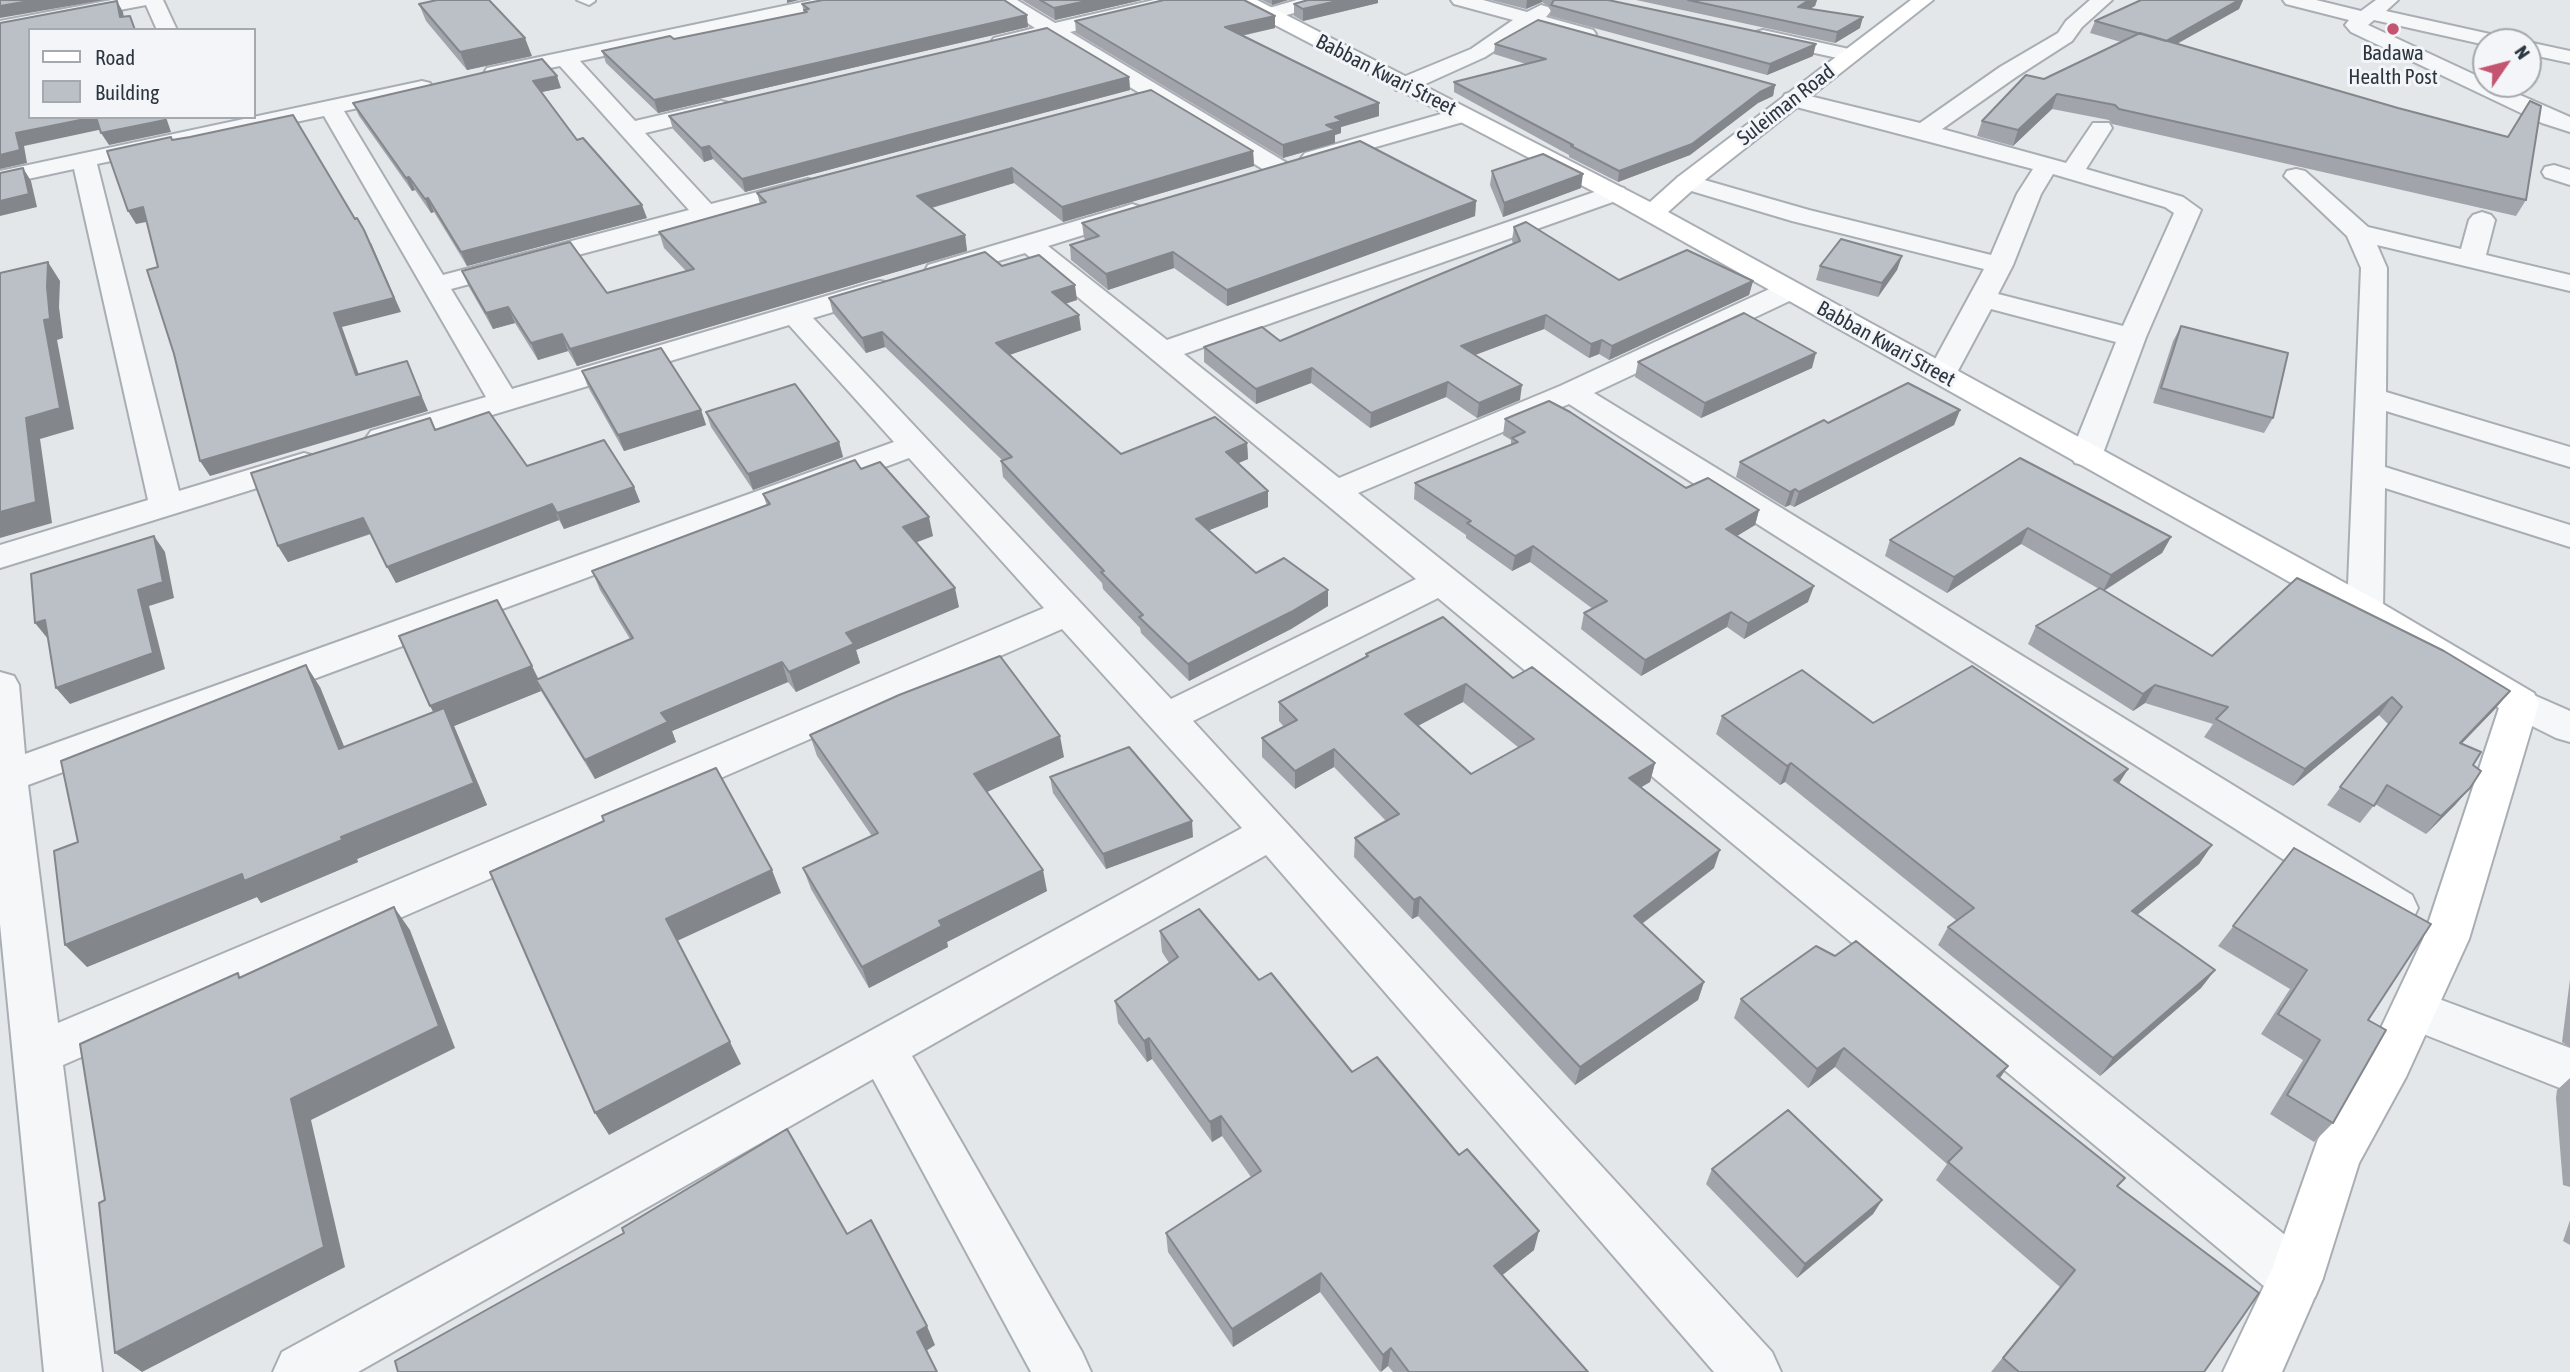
<!DOCTYPE html>
<html>
<head>
<meta charset="utf-8">
<style>
  body { margin:0 }
  #map { position:relative; width:2570px; height:1372px; overflow:hidden; background:#e3e7ea; font-family:"Asap Condensed",sans-serif }
  canvas { display:block }
  .legend { position:absolute; left:28px; top:28px; width:228px; height:91px; box-sizing:border-box; background:#f3f5f8; border:2px solid #a3a9af; margin:0; padding:9px 12px; list-style:none; font-size:21px; color:#2c3641 }
  .legend li { display:flex; align-items:center; gap:14px; height:35px }
  .legend b { width:35px; border:2px solid #a3a9af }
  .north { position:absolute; left:2472px; top:28px; width:70px; height:70px; box-sizing:border-box; background:#f3f5f8; border:2px solid #a3a9af; border-radius:50%; rotate:55deg; font-size:19px; font-weight:700; line-height:28px; text-align:center; color:#2c3641 }
  .north::after { content:''; display:block; margin:auto; width:24px; height:32px; background:#c45470; clip-path:polygon(50% 0,100% 100%,50% 72%,0 100%) }
</style>
</head>
<body>
<div id="map">
<canvas width="2570" height="1372"></canvas>
<ul class="legend">
<li><b style="height:9px;background:#fff"></b>Road</li>
<li><b style="height:19px;background:#bbc0c7"></b>Building</li>
</ul>
<div class="north">N</div>
</div>
<script>
const g = document.querySelector('canvas').getContext('2d');
g.lineJoin = 'round';
const shape = rows => new Path2D(rows.map(r => 'M' + r).join(''));
function trace(path, color, width, dash) { g.strokeStyle = color; g.lineWidth = width; g.lineCap = dash ? 'butt' : 'round'; g.setLineDash(dash || []); g.stroke(path); }
function fill(path, color) { g.fillStyle = color; g.fill(path, 'evenodd'); }
function write(font, color, halo, rows, align = 'center') {
  g.font = font + ' "Asap Condensed",sans-serif'; g.lineWidth = 6; g.setLineDash([]); g.textBaseline = 'middle'; g.strokeStyle = halo; g.fillStyle = color; for (const [text, x, y, turn = 0] of rows) {
    g.save(); g.translate(x, y); g.rotate((+turn || 0) * Math.PI / 180); g.textAlign = isNaN(turn) ? turn : align; if (halo) g.strokeText(text, 0, 0); g.fillText(text, 0, 0); g.restore();
  }
}
const lane = shape([
  [577,0,595,0,595,1,589,5,577,0]
]);
const street = shape([
  [112,0,163,0,177,30,157,30,146,5,0,33,0,21,112,0],
  [812,0,850,0,840,6,580,61,635,121,721,101,729,103,732,108,729,113,645,133,711,204,808,179,817,181,820,186,817,191,451,289,512,389,870,283,880,281,890,283,894,289,890,295,813,318,1171,699,1416,579,1025,253,938,279,928,277,925,271,928,265,1123,207,1132,204,1141,207,1145,212,1141,217,1048,246,1167,340,1606,188,1615,186,1624,188,1627,193,1624,198,1184,354,1339,478,1560,386,1778,285,1788,283,1798,285,1802,291,1798,297,1594,393,2412,895,2418,908,2412,921,2396,926,2380,921,1569,404,1358,493,2315,1259,2323,1278,2315,1297,2296,1305,2277,1297,1438,598,1193,721,1772,1352,1781,1372,1714,1372,1266,855,912,1056,1082,1352,1091,1372,1031,1372,873,1079,358,1372,273,1372,282,1352,1242,828,1062,629,63,1065,102,1372,44,1372,0,924,0,672,14,676,19,685,25,754,894,442,789,325,393,445,382,447,371,445,366,438,371,431,486,397,324,116,97,164,179,491,304,453,315,456,320,463,315,470,0,568,0,545,148,500,74,169,0,185,0,171,422,81,430,83,433,88,430,93,344,111,443,275,689,210,560,66,495,79,487,78,484,73,487,68,812,0],
  [909,458,1044,608,58,1023,28,785,909,458],
  [993,0,1017,0,1055,23,1154,0,1189,0,1186,4,1070,32,1287,163,1290,168,1287,173,1278,175,1269,173,1049,37,1001,48,994,46,991,42,994,38,1035,28,993,0],
  [1297,0,1329,0,1326,4,1269,20,1262,18,1259,14,1262,10,1297,0],
  [1451,0,1483,0,1527,12,1541,5,1548,7,1551,11,1546,17,1593,30,1596,34,1593,38,1586,40,1533,26,1485,57,1412,90,1396,90,1393,85,1396,80,1471,49,1513,20,1454,4,1451,0],
  [2090,0,2112,0,2082,27,2072,41,2016,77,1942,129,2066,163,2093,123,2109,123,2112,128,2086,169,2183,197,2201,210,2146,337,2102,456,2097,463,2086,466,2075,463,2070,456,2116,342,1991,309,1953,380,1942,383,1931,380,1927,374,1984,269,1792,221,1678,187,1675,182,1678,177,1687,175,1809,210,1991,255,2017,194,2033,169,1785,104,1782,99,1785,94,1793,92,1920,123,2000,67,2058,33,2066,21,2090,0],
  [2053,174,2165,207,2174,213,2123,326,1998,294,2013,265,2041,194,2053,174],
  [2283,0,2316,0,2361,11,2376,0,2398,0,2386,11,2508,38,2511,42,2486,42,2486,45,2374,20,2368,25,2486,80,2486,84,2495,84,2570,117,2570,132,2542,123,2351,32,2345,25,2349,20,2286,4,2283,0],
  [1763,30,1858,51,1861,55,1858,59,1851,61,1756,40,1753,36,1756,32,1763,30],
  [2528,42,2570,51,2570,63,2528,54,2528,42],
  [1462,108,1470,110,1473,115,1470,120,1313,165,1305,163,1301,158,1305,153,1462,108],
  [2554,165,2570,170,2570,185,2545,177,2542,172,2545,167,2554,165],
  [2296,169,2305,171,2368,227,2461,249,2469,220,2473,215,2482,212,2491,215,2495,220,2486,255,2570,275,2570,291,2377,245,2387,268,2386,392,2570,447,2570,467,2386,411,2385,467,2570,525,2570,547,2385,488,2383,609,2378,617,2365,621,2352,617,2347,609,2361,268,2347,236,2284,176,2287,171,2296,169],
  [2520,689,2570,711,2570,742,2556,738,2506,713,2501,703,2506,693,2520,689],
  [2415,990,2570,1048,2570,1092,2398,1024,2391,1010,2398,996,2415,990]
]);
const secondary = shape([
  [1232,0,1257,0,1650,202,1678,177,1911,0,1933,0,1696,187,1668,212,2378,601,2534,693,2539,703,2469,939,2406,1077,2359,1163,2323,1278,2282,1372,2223,1372,2272,1269,2318,1139,2372,1047,2423,939,2499,708,2352,617,1606,198,1235,4,1232,0]
]);
trace(lane, '#a8aeb4', 4);
trace(street, '#a8aeb4', 4);
trace(secondary, '#a8aeb4', 4);
fill(lane, '#f6f7f9');
fill(street, '#f6f7f9');
fill(secondary, '#fff');
fill(shape([
  [1022,0,1142,0,1055,20],
  [1262,0,1288,0,1272,5],
  [1308,0,1378,0,1378,3,1303,21,1294,16,1294,4],
  [1491,0,1608,0,1813,56,1767,75,1550,16,1551,8,1542,2,1526,9],
  [1636,0,1817,0,1815,6,1810,8,1860,28,1835,43],
  [2141,0,2243,0,2239,9,2177,44,2526,200,2516,216,2112,124,2109,120,2052,109,2013,146,1977,136,1982,121,2121,42,2090,33,2095,21],
  [419,4,532,56,467,70,426,21],
  [802,4,1028,27,658,113,606,63,602,51,674,39,804,13],
  [1075,21,1275,28,1242,36,1379,103,1379,116,1341,127,1341,133,1335,135,1335,143,1283,158,1076,33],
  [1495,44,1775,85,1773,96,1758,103,1690,155,1618,182,1569,157,1569,155,1454,92,1454,82,1526,64,1494,54],
  [1129,77,1130,90,745,192,713,159,704,162,673,129,669,116],
  [561,88,542,92,577,140,647,218,467,266,434,212,431,213,415,190,412,191,359,116,353,103],
  [1151,90,1253,151,1254,166,1063,222,1014,183,932,208,965,235,967,251,577,366,568,351,538,360,515,323,493,329,469,287,462,271,607,293,686,271,664,248,659,232,760,204,757,193],
  [1492,171,1581,188,1503,217,1490,185],
  [1476,201,1475,216,1227,306,1174,268,1108,290,1071,260,1070,245,1086,240,1084,238,1082,223],
  [1514,227,1619,280,1753,281,1749,295,1609,360,1599,354,1589,358,1544,329,1475,355,1520,400,1477,418,1446,397,1370,428,1311,383,1256,404,1204,362,1204,347,1280,341,1513,244,1512,240],
  [1902,256,1897,270,1878,297,1816,280,1820,266],
  [1002,266,1077,300,1065,304,1081,330,1009,355,1121,454,1247,443,1248,459,1238,463,1268,491,1268,507,1209,530,1256,573,1328,606,1291,629,1189,681,1141,633,1140,628,1103,589,1102,583,1003,477,1001,461,1002,460,885,347,866,353,833,313,829,298],
  [2181,326,2273,418,2264,433,2153,403,2173,341],
  [1638,362,1812,368,1701,418,1635,377],
  [582,371,701,410,706,425,624,451,588,387],
  [1960,410,1954,425,1794,507,1790,505,1785,507,1736,477,1740,462,1828,423],
  [706,412,839,442,843,457,753,490,711,427],
  [1505,419,1686,488,1759,510,1755,525,1737,536,1808,602,1744,639,1727,627,1641,676,1581,629,1584,613,1593,609,1530,562,1512,571,1466,538,1466,535,1414,499,1415,483,1511,445,1511,440,1503,435],
  [436,430,527,466,634,487,640,502,564,529,559,520,396,583,371,534,288,562,278,546],
  [2020,458,2171,537,2162,553,2104,591,2212,656,2510,691,2495,709,2462,743,2473,765,2470,788,2455,805,2426,834,2375,804,2360,823,2327,805,2388,724,2379,715,2293,786,2204,737,2213,724,2145,703,2133,711,2028,644,2036,626,2099,589,2021,544,1947,593,1885,556,1890,540],
  [861,469,933,536,916,542,959,607,856,650,860,663,796,692,788,682,672,731,676,742,595,779,541,691,454,726,487,805,357,859,358,862,261,903,257,897,87,967,78,842,320,687,344,747,538,679,630,639,600,590,592,571,767,506,763,494],
  [1366,654,1513,678,1655,763,1650,782,1641,787,1714,868,1642,924,1704,982,1698,1000,1575,1085,1418,916,1412,919,1354,857,1355,838,1386,821,1334,767,1295,789,1262,757,1262,738,1284,727,1279,721,1279,702,1366,657],
  [1463,702,1519,748,1471,774,1418,726],
  [1722,716,1873,723,2128,769,2119,783,2212,845,2199,864,2137,915,2215,970,2201,988,2100,1076,1938,945,1948,927,1957,921,1785,782,1780,785,1716,734],
  [810,735,1064,757,987,792,1047,891,947,942,948,947,869,988,811,889,803,868,872,836,817,756],
  [1050,777,1193,837,1106,869,1053,793],
  [2294,848,2368,1020,2333,1123,2314,1142,2270,1114,2303,1060,2261,1034,2290,989,2218,946],
  [1160,931,1259,980,1352,1072,1534,1250,1502,1275,1588,1372,1393,1372,1388,1366,1380,1372,1320,1292,1233,1347,1168,1252,1166,1233,1251,1177,1222,1136,1212,1142,1152,1059,1147,1062,1118,1023,1115,1001,1169,963,1162,952],
  [2570,979,2570,1047,2562,1042],
  [1741,999,2008,1066,2000,1078,2125,1178,2117,1187,2204,1372,1991,1372,2060,1287,1936,1180,1947,1164,1835,1067,1808,1088,1734,1018],
  [2570,1078,2570,1187,2563,1185,2556,1098,2557,1090],
  [1712,1169,1882,1200,1873,1214,1797,1278,1706,1184],
  [2570,1220,2570,1245,2563,1241]
]), '#a1a5ab');
fill(shape([
  [35,0,104,0,0,18,0,6],
  [787,0,799,0,787,3],
  [1091,0,1142,0,1055,20,1054,8],
  [1272,0,1288,0,1272,5],
  [1341,0,1378,0,1378,3,1303,21,1303,9],
  [1527,0,1542,0,1542,2,1526,9],
  [1809,0,1817,0,1815,6,1796,17,1798,7],
  [2239,0,2243,0,2239,9,2160,53,2165,41],
  [117,1,123,12,126,29,120,17],
  [1027,15,1028,27,658,113,654,100],
  [1275,16,1275,28,1225,39,1225,27],
  [1863,17,1860,28,1835,43,1837,32],
  [525,38,532,56,467,70,460,52],
  [1816,44,1813,56,1767,75,1770,64],
  [557,76,561,88,537,93,533,81],
  [1129,77,1130,90,745,192,742,179],
  [1775,85,1773,96,1758,103,1690,155,1618,182,1619,171,1760,92],
  [2057,94,2052,109,2013,146,2018,130],
  [1379,103,1379,116,1341,127,1341,133,1335,135,1335,143,1283,158,1283,145,1326,125,1335,117],
  [96,117,103,129,24,146,27,163,0,169,0,155,16,133],
  [164,117,166,117,171,132,109,145,101,133],
  [709,146,713,159,704,162,701,148],
  [1253,151,1254,166,1063,222,1062,207],
  [23,168,31,181,37,207,0,216,0,201],
  [1012,168,1014,183,920,211,917,196],
  [1583,174,1581,188,1503,217,1504,203],
  [409,177,415,190,412,191,406,178],
  [428,198,434,212,431,213,425,199],
  [1476,201,1475,216,1227,306,1227,290],
  [642,205,647,218,467,266,461,252],
  [143,207,151,221,136,224,128,211],
  [965,235,967,251,577,366,570,349],
  [371,243,401,312,342,327,364,389,356,375,334,313],
  [1173,252,1174,268,1108,290,1106,274],
  [1902,256,1897,270,1878,297,1882,283],
  [48,262,60,281,59,307,63,338,57,340,74,429,40,439,52,523,0,538,0,512,26,418,44,320],
  [1753,281,1749,295,1609,360,1612,346],
  [1075,285,1077,300,1054,307,1052,292],
  [508,307,515,323,493,329,486,313],
  [1079,315,1081,330,998,359,996,343],
  [1546,315,1544,329,1459,361,1461,346],
  [882,332,885,347,866,353,862,338],
  [562,334,568,351,538,360,531,343],
  [1602,340,1599,354,1589,358,1591,344],
  [1816,353,1812,368,1701,418,1705,403],
  [407,361,428,411,210,476,200,461],
  [1312,368,1311,383,1256,404,1256,389],
  [1448,382,1446,397,1370,428,1371,413],
  [1522,385,1520,400,1477,418,1479,403],
  [701,410,706,425,624,451,618,435],
  [1960,410,1954,425,1794,507,1799,492],
  [839,442,843,457,753,490,748,474],
  [1247,443,1248,459,1227,468,1226,452],
  [634,487,640,502,564,529,557,513],
  [1795,489,1790,505,1785,507,1790,492],
  [1268,491,1268,507,1197,535,1196,519],
  [552,504,559,520,396,583,387,567],
  [1759,510,1755,525,1722,545,1726,529],
  [929,517,933,536,907,546,903,527],
  [363,518,372,533,288,562,278,546],
  [2028,528,2021,544,1947,593,1954,577],
  [154,536,165,552,174,598,149,606,165,669,70,704,56,688,138,590],
  [2171,537,2162,553,2103,591,2111,575],
  [1533,546,1530,562,1512,571,1515,556],
  [1814,586,1808,602,1744,639,1748,623],
  [955,588,959,607,856,650,860,663,796,692,789,672,846,633],
  [1328,590,1328,606,1291,629,1189,681,1188,664],
  [1731,612,1727,627,1641,676,1645,660],
  [45,620,48,639,35,623],
  [782,662,788,682,672,731,676,742,595,779,585,760,661,713],
  [306,665,320,687,354,771,339,749],
  [532,666,544,690,536,680,541,691,454,726,487,805,357,859,358,862,261,903,257,897,87,967,65,945,242,874,341,837,443,730,430,706],
  [1466,684,1463,702,1404,733,1405,714],
  [2155,685,2145,703,2133,711,2143,694],
  [2510,691,2495,709,2446,760,2460,743],
  [2392,697,2379,715,2293,786,2305,769],
  [1060,736,1064,757,978,796,974,774],
  [1334,749,1334,767,1295,789,1295,771],
  [1655,763,1650,782,1625,797,1629,778],
  [1791,763,1785,782,1780,785,1787,766],
  [2128,769,2116,788,2114,780],
  [2470,788,2455,805,2426,834,2441,816],
  [1192,821,1193,837,1106,869,1103,854],
  [2212,845,2199,864,2120,929,2132,911],
  [1720,850,1714,868,1628,934,1634,916],
  [772,870,781,893,677,941,666,919],
  [1043,870,1047,891,947,942,948,947,869,988,862,967,939,921],
  [1420,897,1418,916,1412,919,1414,900],
  [394,907,410,930,455,1048,311,1120,345,1267,142,1372,115,1353,291,1099],
  [2215,970,2201,988,2100,1076,2113,1058],
  [1704,982,1698,1000,1575,1085,1580,1067],
  [1149,1038,1152,1059,1147,1062,1144,1041],
  [730,1042,741,1064,609,1135,595,1113],
  [1844,1048,1835,1067,1808,1088,1817,1069],
  [2008,1066,1995,1085,1997,1076],
  [1221,1116,1222,1136,1212,1142,1210,1122],
  [1882,1200,1873,1214,1797,1278,1805,1264],
  [1539,1231,1534,1250,1490,1285,1494,1266],
  [1321,1273,1320,1292,1233,1347,1232,1329],
  [927,1326,935,1345,926,1351,917,1332],
  [1391,1348,1388,1366,1381,1372,1383,1355]
]), '#83868b');
const building = shape([
  [0,0,35,0,0,6,0,0],
  [437,0,489,0,525,38,460,52,419,4,437,0],
  [823,0,1004,0,1027,15,654,100,602,51,670,36,674,39,807,12,804,10,809,9,802,4,823,0],
  [1040,0,1091,0,1054,8,1040,0],
  [1164,0,1244,0,1275,16,1225,27,1379,103,1335,117,1342,121,1326,125,1335,130,1283,145,1075,21,1164,0],
  [1308,0,1341,0,1303,9,1294,4,1308,0],
  [1554,0,1608,0,1816,44,1770,64,1551,5,1554,0],
  [1688,0,1809,0,1798,7,1863,17,1837,32,1688,0],
  [2141,0,2239,0,2166,41,2095,21,2141,0],
  [117,1,120,17,130,16,135,30,30,30,30,117,95,117,16,133,20,150,0,155,0,23,117,1],
  [1538,20,1775,85,1760,92,1692,144,1619,171,1571,146,1573,145,1454,82,1546,59,1495,44,1538,20],
  [1047,28,1129,77,742,179,709,146,701,148,669,116,1047,28],
  [2140,33,2398,108,2508,137,2530,101,2541,106,2526,200,2119,109,2115,105,2057,94,2018,130,1982,121,2026,75,2044,79,2140,33],
  [542,59,557,76,533,81,577,140,583,138,642,205,461,252,428,198,425,199,409,177,406,178,353,103,542,59],
  [1151,90,1253,151,1062,207,1012,168,917,196,965,235,570,349,562,334,531,343,508,307,486,313,462,271,570,242,607,293,694,269,659,232,766,202,757,193,1151,90],
  [293,115,355,219,357,218,364,230,394,298,334,313,356,375,407,361,421,396,200,461,174,354,147,270,158,267,143,207,128,211,107,151,171,137,172,140,190,137,293,115],
  [96,117,164,117,165,120,101,133,96,117],
  [1360,141,1476,201,1227,290,1173,252,1106,274,1070,245,1099,236,1082,223,1360,141],
  [1543,154,1583,174,1504,203,1492,171,1543,154],
  [23,168,29,194,0,201,0,173,23,168],
  [1526,222,1619,280,1687,250,1753,281,1612,346,1602,340,1591,344,1546,315,1461,346,1522,385,1479,403,1448,382,1371,413,1312,368,1256,389,1204,347,1262,327,1280,341,1520,241,1514,227,1526,222],
  [1841,239,1902,256,1882,283,1820,266,1841,239],
  [985,252,1002,266,1039,255,1075,285,1052,292,1079,315,996,343,1121,454,1215,417,1247,443,1226,452,1268,491,1196,519,1256,573,1284,558,1328,590,1291,612,1188,664,1139,617,1143,615,1101,572,1104,571,1001,461,1012,457,882,332,862,338,829,298,985,252],
  [48,262,47,287,50,319,44,320,60,408,26,418,36,502,0,512,0,273,48,262],
  [1744,313,1816,353,1705,403,1638,362,1744,313],
  [2181,326,2288,353,2273,418,2161,388,2181,326],
  [661,348,701,410,618,435,582,371,661,348],
  [1908,383,1960,410,1799,492,1795,489,1790,492,1740,462,1824,420,1828,423,1908,383],
  [795,384,839,442,748,474,706,412,795,384],
  [1549,401,1570,412,1686,488,1708,478,1759,510,1726,529,1814,586,1748,623,1731,612,1645,660,1584,613,1607,601,1533,546,1515,556,1467,523,1471,521,1415,483,1518,442,1512,438,1525,432,1505,419,1549,401],
  [489,412,527,466,604,440,634,487,557,513,552,504,387,567,363,518,278,546,251,473,430,418,435,430,489,412],
  [2020,458,2171,537,2111,575,2028,528,1954,577,1890,540,2020,458],
  [855,460,861,469,880,462,929,517,903,527,955,588,846,633,854,644,789,672,782,662,661,713,668,722,585,760,536,680,633,638,592,571,770,504,763,494,855,460],
  [154,536,163,582,138,590,153,653,56,688,45,620,35,623,31,574,154,536],
  [2297,578,2444,651,2510,691,2460,743,2481,752,2473,765,2481,771,2470,788,2441,816,2387,785,2374,806,2340,787,2402,707,2392,697,2305,769,2216,719,2228,707,2155,685,2143,694,2036,626,2100,588,2212,656,2297,578],
  [497,600,532,666,430,706,399,636,497,600],
  [1443,617,1513,678,1532,667,1655,763,1629,778,1720,850,1634,916,1704,982,1580,1067,1420,897,1414,900,1355,838,1399,814,1334,749,1295,771,1262,738,1297,720,1279,702,1368,656,1366,654,1443,617],
  [1466,684,1534,739,1471,774,1405,714,1466,684],
  [1000,656,1060,736,974,774,1043,870,939,921,942,926,862,967,803,868,878,833,810,735,899,695,1000,656],
  [306,665,339,749,444,708,474,783,341,837,342,840,244,881,242,874,65,945,54,851,78,842,61,761,306,665],
  [1972,666,2128,769,2114,780,2212,845,2132,911,2215,970,2113,1058,1948,927,1974,908,1791,763,1787,766,1722,716,1802,670,1873,723,1972,666],
  [1129,747,1192,821,1103,854,1050,777,1129,747],
  [716,768,772,870,666,919,730,1042,595,1113,490,872,604,821,602,816,716,768],
  [2294,848,2431,924,2368,1020,2386,1030,2333,1123,2287,1095,2320,1040,2278,1014,2307,970,2233,926,2294,848],
  [394,907,439,1026,291,1099,324,1247,115,1353,99,1203,105,1200,80,1044,238,973,239,978,394,907],
  [1199,909,1259,980,1271,973,1352,1072,1377,1057,1459,1155,1467,1149,1539,1231,1494,1266,1588,1372,1409,1372,1391,1348,1383,1355,1321,1273,1232,1329,1166,1233,1261,1171,1221,1116,1210,1122,1149,1038,1144,1041,1115,1001,1178,957,1160,931,1199,909],
  [1856,941,2008,1066,1997,1076,2125,1178,2117,1186,2259,1293,2204,1372,2019,1372,2003,1358,2075,1270,1948,1162,1962,1148,1844,1048,1817,1069,1741,999,1816,946,1835,956,1856,941],
  [1788,1110,1882,1200,1805,1264,1712,1169,1788,1110],
  [787,1129,847,1234,871,1220,927,1326,917,1332,937,1372,398,1372,395,1361,624,1233,622,1228,787,1129]
]);
fill(building, '#bbc0c7');
trace(building, '#83868b', 2);
for (const [x, y, r, color] of [
  [2393,29,7,"#c45470"]
]) { const dot = new Path2D(); dot.arc(x, y, r, 0, 2 * Math.PI); g.fillStyle = color; g.fill(dot); trace(dot, '#f3f5f8', 2.5); }
write('21px', '#2c3641', '#f3f5f8', [
  ["Badawa",2393,53],
  ["Health Post",2393,77]
]);
write('21px', '#2c3641', '#f3f5f8', [
  ["Babban Kwari Street",1386,75,27],
  ["Suleiman Road",1786,105,-38],
  ["Babban Kwari Street",1886,344,29]
]);
</script>
</body>
</html>
